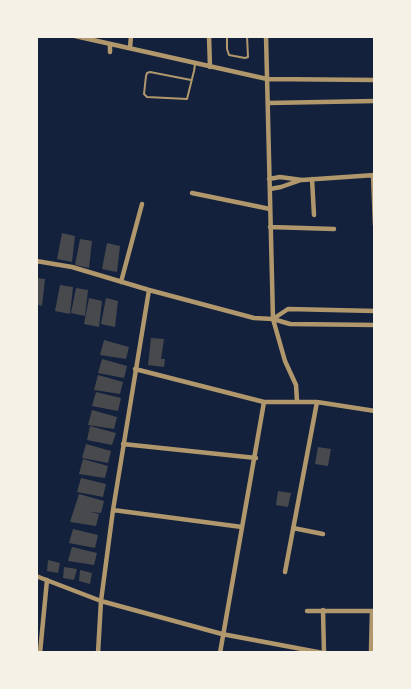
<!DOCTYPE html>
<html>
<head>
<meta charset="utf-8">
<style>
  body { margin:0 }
  #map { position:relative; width:411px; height:689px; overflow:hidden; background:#14213d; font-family:Rubik,sans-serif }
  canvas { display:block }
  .frame { position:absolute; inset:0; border:38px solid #f6f1e7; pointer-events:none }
</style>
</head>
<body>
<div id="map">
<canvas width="411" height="689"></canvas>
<div class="frame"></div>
</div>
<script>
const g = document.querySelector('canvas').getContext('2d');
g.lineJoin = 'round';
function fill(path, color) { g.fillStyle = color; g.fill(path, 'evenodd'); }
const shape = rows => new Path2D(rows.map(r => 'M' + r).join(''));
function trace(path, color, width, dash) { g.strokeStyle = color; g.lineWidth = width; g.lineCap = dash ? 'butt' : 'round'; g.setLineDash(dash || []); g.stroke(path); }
fill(shape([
  [62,233,75,236,72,262,57,259],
  [80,239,92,241,89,268,75,265],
  [107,243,120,246,117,272,102,269],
  [36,278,45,279,42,306,36,304],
  [60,285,73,287,70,314,55,311],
  [76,288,88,290,85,316,71,313],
  [89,298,102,301,99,327,84,324],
  [106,298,118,301,115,327,101,324],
  [151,338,164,339,161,359,165,359,164,367,148,365],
  [104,340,129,347,126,359,100,355],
  [102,359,127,366,124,378,98,373],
  [98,375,123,382,120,394,94,390],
  [96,392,121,398,118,411,92,406],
  [92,410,117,417,114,429,88,425],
  [90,426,116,433,112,445,87,440],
  [86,444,111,451,108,463,82,458],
  [318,447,331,449,328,466,315,464],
  [83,459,108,466,105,478,79,474],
  [81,478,106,484,103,497,77,492],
  [278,491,291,493,288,507,276,505],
  [79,494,104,501,101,513,90,512,99,514,96,526,70,522],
  [73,529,98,535,95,548,69,543],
  [72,547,97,553,94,565,68,561],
  [48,560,60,563,58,573,47,571],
  [64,567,77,569,74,580,63,578],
  [80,570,92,573,90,584,79,581]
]), '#48494c');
trace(shape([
  [227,36,227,49,229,55,245,58,248,57,247,36],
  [191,80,150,72,147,73,146,76,144,94,147,97,187,99,194,71,195,64]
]), '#b1986c', 2);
trace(shape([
  [75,36,267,79,375,80],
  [209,36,210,67],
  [266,36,273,319,285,361,296,385,297,401],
  [130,48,131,36],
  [110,52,110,45],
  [268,103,375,101],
  [373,175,375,225],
  [269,179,280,177,302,180,375,175],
  [312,179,314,215],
  [270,189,281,187,301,180],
  [192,193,270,209],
  [270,227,334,229],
  [36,261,72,267,149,290,254,318,273,319,290,324,375,325],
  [121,282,142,204],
  [273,319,288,309,375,311],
  [135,369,264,402,317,402,375,411],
  [123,444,256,458],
  [113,510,242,527],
  [293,528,323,534],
  [285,572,317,402],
  [36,576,101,601,222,634,323,653],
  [323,610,324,653],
  [307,611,375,611],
  [371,650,372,611],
  [40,653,47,580],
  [98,653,101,601,113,510,149,290],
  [220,653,264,402]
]), '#b1986c', 4.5);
</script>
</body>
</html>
